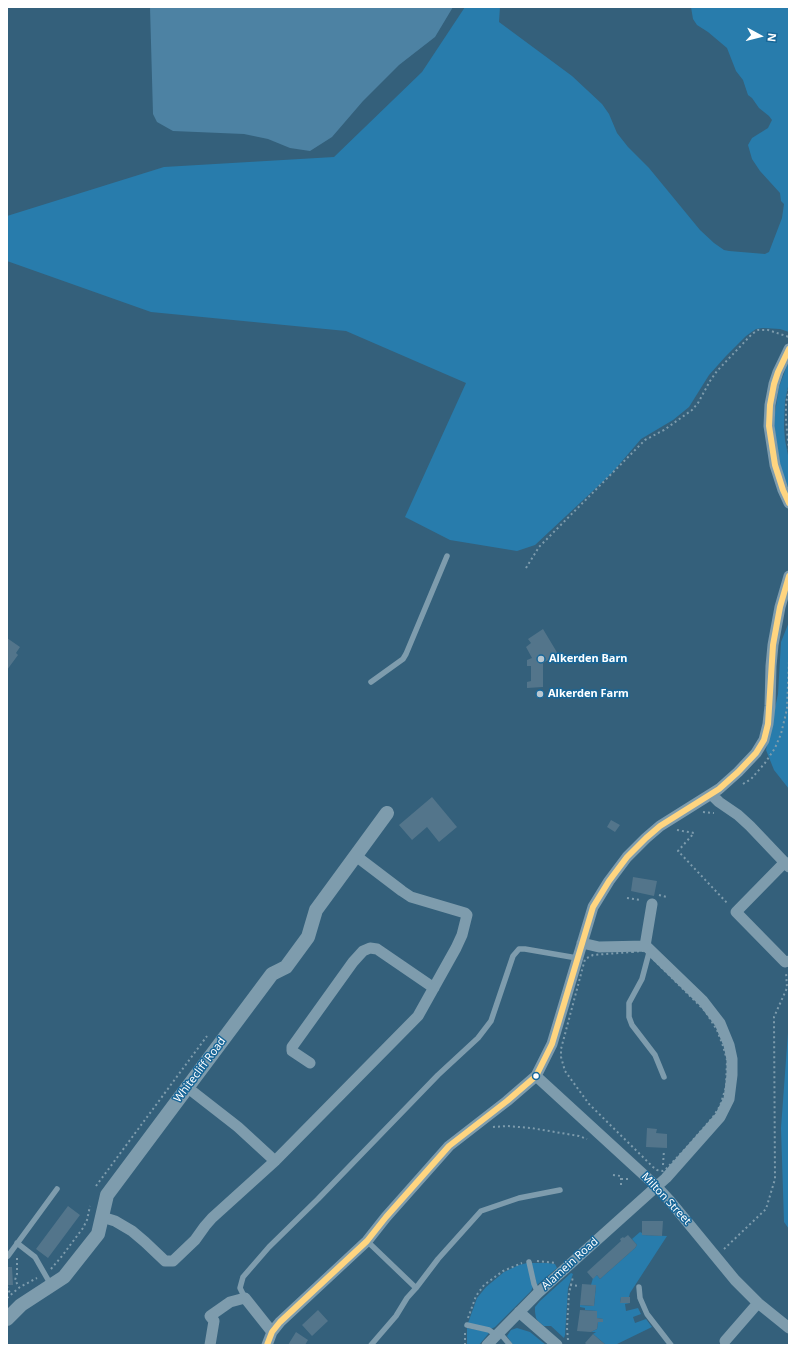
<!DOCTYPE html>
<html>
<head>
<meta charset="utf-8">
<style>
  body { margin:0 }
  #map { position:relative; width:796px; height:1352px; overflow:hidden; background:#34607b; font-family:"Noto Sans",sans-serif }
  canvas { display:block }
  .frame { position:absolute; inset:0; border:8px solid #fff; pointer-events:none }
  .north { position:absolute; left:740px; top:16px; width:40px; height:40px; -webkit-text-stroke:3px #176698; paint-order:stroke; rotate:97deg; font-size:11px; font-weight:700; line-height:16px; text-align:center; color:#fff }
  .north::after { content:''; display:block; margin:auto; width:14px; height:18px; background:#fff; clip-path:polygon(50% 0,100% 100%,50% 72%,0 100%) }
</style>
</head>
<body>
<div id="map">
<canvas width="796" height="1352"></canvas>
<div class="frame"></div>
<div class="north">N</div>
</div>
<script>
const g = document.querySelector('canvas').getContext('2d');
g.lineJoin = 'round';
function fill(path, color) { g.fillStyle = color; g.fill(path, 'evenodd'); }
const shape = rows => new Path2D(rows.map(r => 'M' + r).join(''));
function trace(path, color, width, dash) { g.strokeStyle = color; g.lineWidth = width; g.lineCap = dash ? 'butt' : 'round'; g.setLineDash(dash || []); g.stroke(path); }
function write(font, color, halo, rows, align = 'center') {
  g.font = font + ' "Noto Sans",sans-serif'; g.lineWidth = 3; g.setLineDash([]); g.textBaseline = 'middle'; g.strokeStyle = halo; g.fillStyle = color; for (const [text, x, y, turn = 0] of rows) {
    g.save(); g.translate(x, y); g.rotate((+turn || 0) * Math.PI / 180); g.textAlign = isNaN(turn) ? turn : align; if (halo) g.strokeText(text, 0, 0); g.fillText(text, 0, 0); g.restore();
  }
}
fill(shape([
  [465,7,500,7,499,22,572,76,602,104,609,114,617,133,628,147,649,168,700,230,714,243,724,250,729,251,765,254,769,252,782,218,784,204,781,201,780,193,760,171,752,159,748,145,752,138,768,128,772,120,769,116,759,108,752,98,748,95,743,80,736,71,727,48,708,32,697,25,693,19,691,7,789,7,789,332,780,329,763,328,756,329,746,336,726,356,709,375,689,407,673,420,641,439,611,474,535,545,517,551,450,540,405,517,466,383,346,331,151,312,7,261,7,216,164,167,334,157,422,72],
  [789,360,789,382,785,401,784,427,785,440,789,460,789,490,782,473,774,434,774,419,779,387],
  [789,622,789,789,774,770,766,750,778,694,781,642],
  [789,1019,789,1229,784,1222,781,1128],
  [640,1232,642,1233,642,1235,667,1236,630,1293,629,1297,621,1297,620,1303,630,1303,625,1304,626,1311,638,1308,641,1314,633,1317,635,1323,646,1319,652,1327,615,1345,606,1345,593,1334,596,1332,591,1332,597,1329,598,1322,603,1322,603,1319,597,1318,597,1311,585,1310,585,1308,580,1307,580,1305,594,1306,596,1285,591,1285,593,1278,597,1275,600,1279,635,1248,637,1245,632,1239],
  [527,1263,533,1287,531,1291,495,1327,491,1329,468,1323,477,1298,486,1287,504,1272,519,1265],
  [531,1263,547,1263,555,1264,557,1268,537,1285],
  [571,1273,573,1274,568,1288,565,1335,564,1338,551,1326,544,1326,538,1321,536,1318,535,1312,535,1307,540,1301],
  [467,1328,488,1332,489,1333,479,1345,467,1345],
  [517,1328,530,1332,546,1345,513,1345,507,1336,511,1330]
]), '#287cac');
fill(shape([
  [150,7,453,7,435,37,399,65,363,101,332,137,310,151,290,148,268,139,244,134,173,131,157,122,153,114]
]), '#4d82a3');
fill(shape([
  [543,629,558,654,543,663,543,687,527,688,527,682,531,681,531,666,527,666,527,660,532,658,526,647,531,643,528,639],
  [7,638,20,647,16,653,18,655,7,670],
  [432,797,457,827,439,842,427,827,412,840,399,825],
  [611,820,620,825,615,832,607,827],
  [633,877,657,881,654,896,631,891],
  [647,1128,657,1129,656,1133,667,1134,667,1148,646,1147],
  [68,1206,80,1215,48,1258,36,1249],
  [642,1221,663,1221,662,1236,642,1235],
  [628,1235,637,1245,635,1248,600,1279,597,1275,593,1279,587,1272,621,1241,620,1239,623,1237,624,1238],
  [7,1267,12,1267,13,1285,7,1285],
  [582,1284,596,1285,594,1306,580,1305],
  [621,1297,630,1297,630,1303,620,1303],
  [318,1310,328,1321,312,1336,302,1325],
  [580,1310,597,1311,597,1318,603,1319,603,1322,598,1322,597,1329,591,1332,577,1331],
  [296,1332,308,1340,305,1345,288,1345],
  [593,1334,601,1341,606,1345,587,1345,585,1343]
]), '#53758b');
trace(shape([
  [789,389,786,403,786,421,789,451],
  [526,568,539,547,645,440,664,430,692,410,698,403,710,381,717,371,752,334,758,330,768,330,789,337],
  [743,784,751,779,765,763,775,748,781,734,787,709,789,659],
  [703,812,714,813],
  [677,830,694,833,678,851,728,904],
  [659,895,667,897],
  [627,898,641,900],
  [632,952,643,951,647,953,705,1011,717,1030,723,1046,727,1060,726,1087,720,1106,713,1117,686,1148,666,1169,663,1171,657,1170,653,1167,589,1104,565,1071,561,1057,561,1049,585,959,593,955,632,952],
  [493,1127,507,1126,531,1128,579,1136,587,1139],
  [663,1165,664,1150],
  [613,1175,621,1176,621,1186],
  [621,1179,631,1179],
  [96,1186,207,1036],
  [724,1249,766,1209,775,1179,774,1017,787,988,786,972],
  [17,1258,17,1274,15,1280,19,1287],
  [537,1261,556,1263],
  [51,1269,62,1256,83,1228,87,1220,90,1206],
  [570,1285,580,1286],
  [7,1286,8,1290,11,1294],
  [7,1298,20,1287,37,1278],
  [468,1318,476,1296,484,1285,503,1271,522,1263],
  [568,1340,567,1328,569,1293,573,1277],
  [465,1345,465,1332]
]), '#7e9cad', 2, [2, 3]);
trace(shape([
  [371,682,403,659,406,654,447,556],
  [650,949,642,979,629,1003,629,1017,632,1025,655,1055,664,1077],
  [367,1241,416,1288,438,1259,481,1211,519,1198,560,1190],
  [17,1243,35,1257,51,1285],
  [8,1256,57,1189],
  [529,1262,534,1284,538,1293],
  [639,1287,640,1298,647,1314,671,1345],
  [245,1298,240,1288,243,1277,269,1247,318,1199,438,1075,478,1038,491,1021,513,956,519,949,525,949,577,958],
  [467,1325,489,1330,496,1335],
  [499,1332,510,1345],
  [371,1345,396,1316,407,1298,416,1288]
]), '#7e9cad', 5.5);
trace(shape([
  [789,349,778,372,774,384,770,405,769,426,775,465,783,490,789,503],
  [711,794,719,802,738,815,750,826,789,867],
  [785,862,736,912,785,962,789,961],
  [645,946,652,904],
  [310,1063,292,1051,292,1047,353,962,363,951,370,948,377,949,434,988],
  [536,1076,656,1186,670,1201,735,1280,758,1303,789,1328],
  [188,1088,238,1127,275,1161],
  [102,1217,115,1221,132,1231,145,1242,165,1261,173,1261,195,1240,205,1226,212,1218,275,1161,418,1016,456,948,462,935,467,915,465,913,411,897,402,891,356,856],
  [519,1312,557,1345],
  [725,1341,758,1303],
  [210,1345,214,1321,210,1316,230,1302,245,1298,272,1332],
  [267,1345,272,1332,280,1322,367,1241,386,1217,449,1146,507,1101,536,1076,552,1044,593,907,609,881,627,857,646,838,660,826,719,789,738,772,756,753,764,740,768,724,770,706,771,666,773,645,780,607,789,576],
  [487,1345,538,1293,666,1178,720,1117,729,1099,732,1075,732,1059,729,1045,720,1023,703,1001,646,946,599,947,582,943]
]), '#7e9cad', 11);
trace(shape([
  [7,1319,21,1305,64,1277,98,1234,107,1195,272,974,286,967,308,937,316,910,387,813]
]), '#7e9cad', 14);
trace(shape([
  [789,349,778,372,774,384,770,405,769,426,775,465,783,490,789,503],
  [267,1345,272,1332,280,1322,367,1241,386,1217,449,1146,507,1101,536,1076,552,1044,593,907,609,881,627,857,646,838,660,826,719,789,738,772,756,753,764,740,768,724,773,645,780,607,789,576]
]), '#ffd580', 6);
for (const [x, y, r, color] of [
  [541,659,4,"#b8c7d1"],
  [540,694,4,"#b8c7d1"],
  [536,1076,3.5,"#fff"]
]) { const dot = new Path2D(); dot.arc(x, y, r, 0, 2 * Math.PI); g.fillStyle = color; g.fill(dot); trace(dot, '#176698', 1.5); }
write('bold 11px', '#fff', '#176698', [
  ["Alkerden Barn",549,659],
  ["Alkerden Farm",548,694]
], 'left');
write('11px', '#fff', '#176698', [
  ["Whitecliff Road",200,1070,-53],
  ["Milton Street",666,1199,47],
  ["Alamein Road",570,1264,-42]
]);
</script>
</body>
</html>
